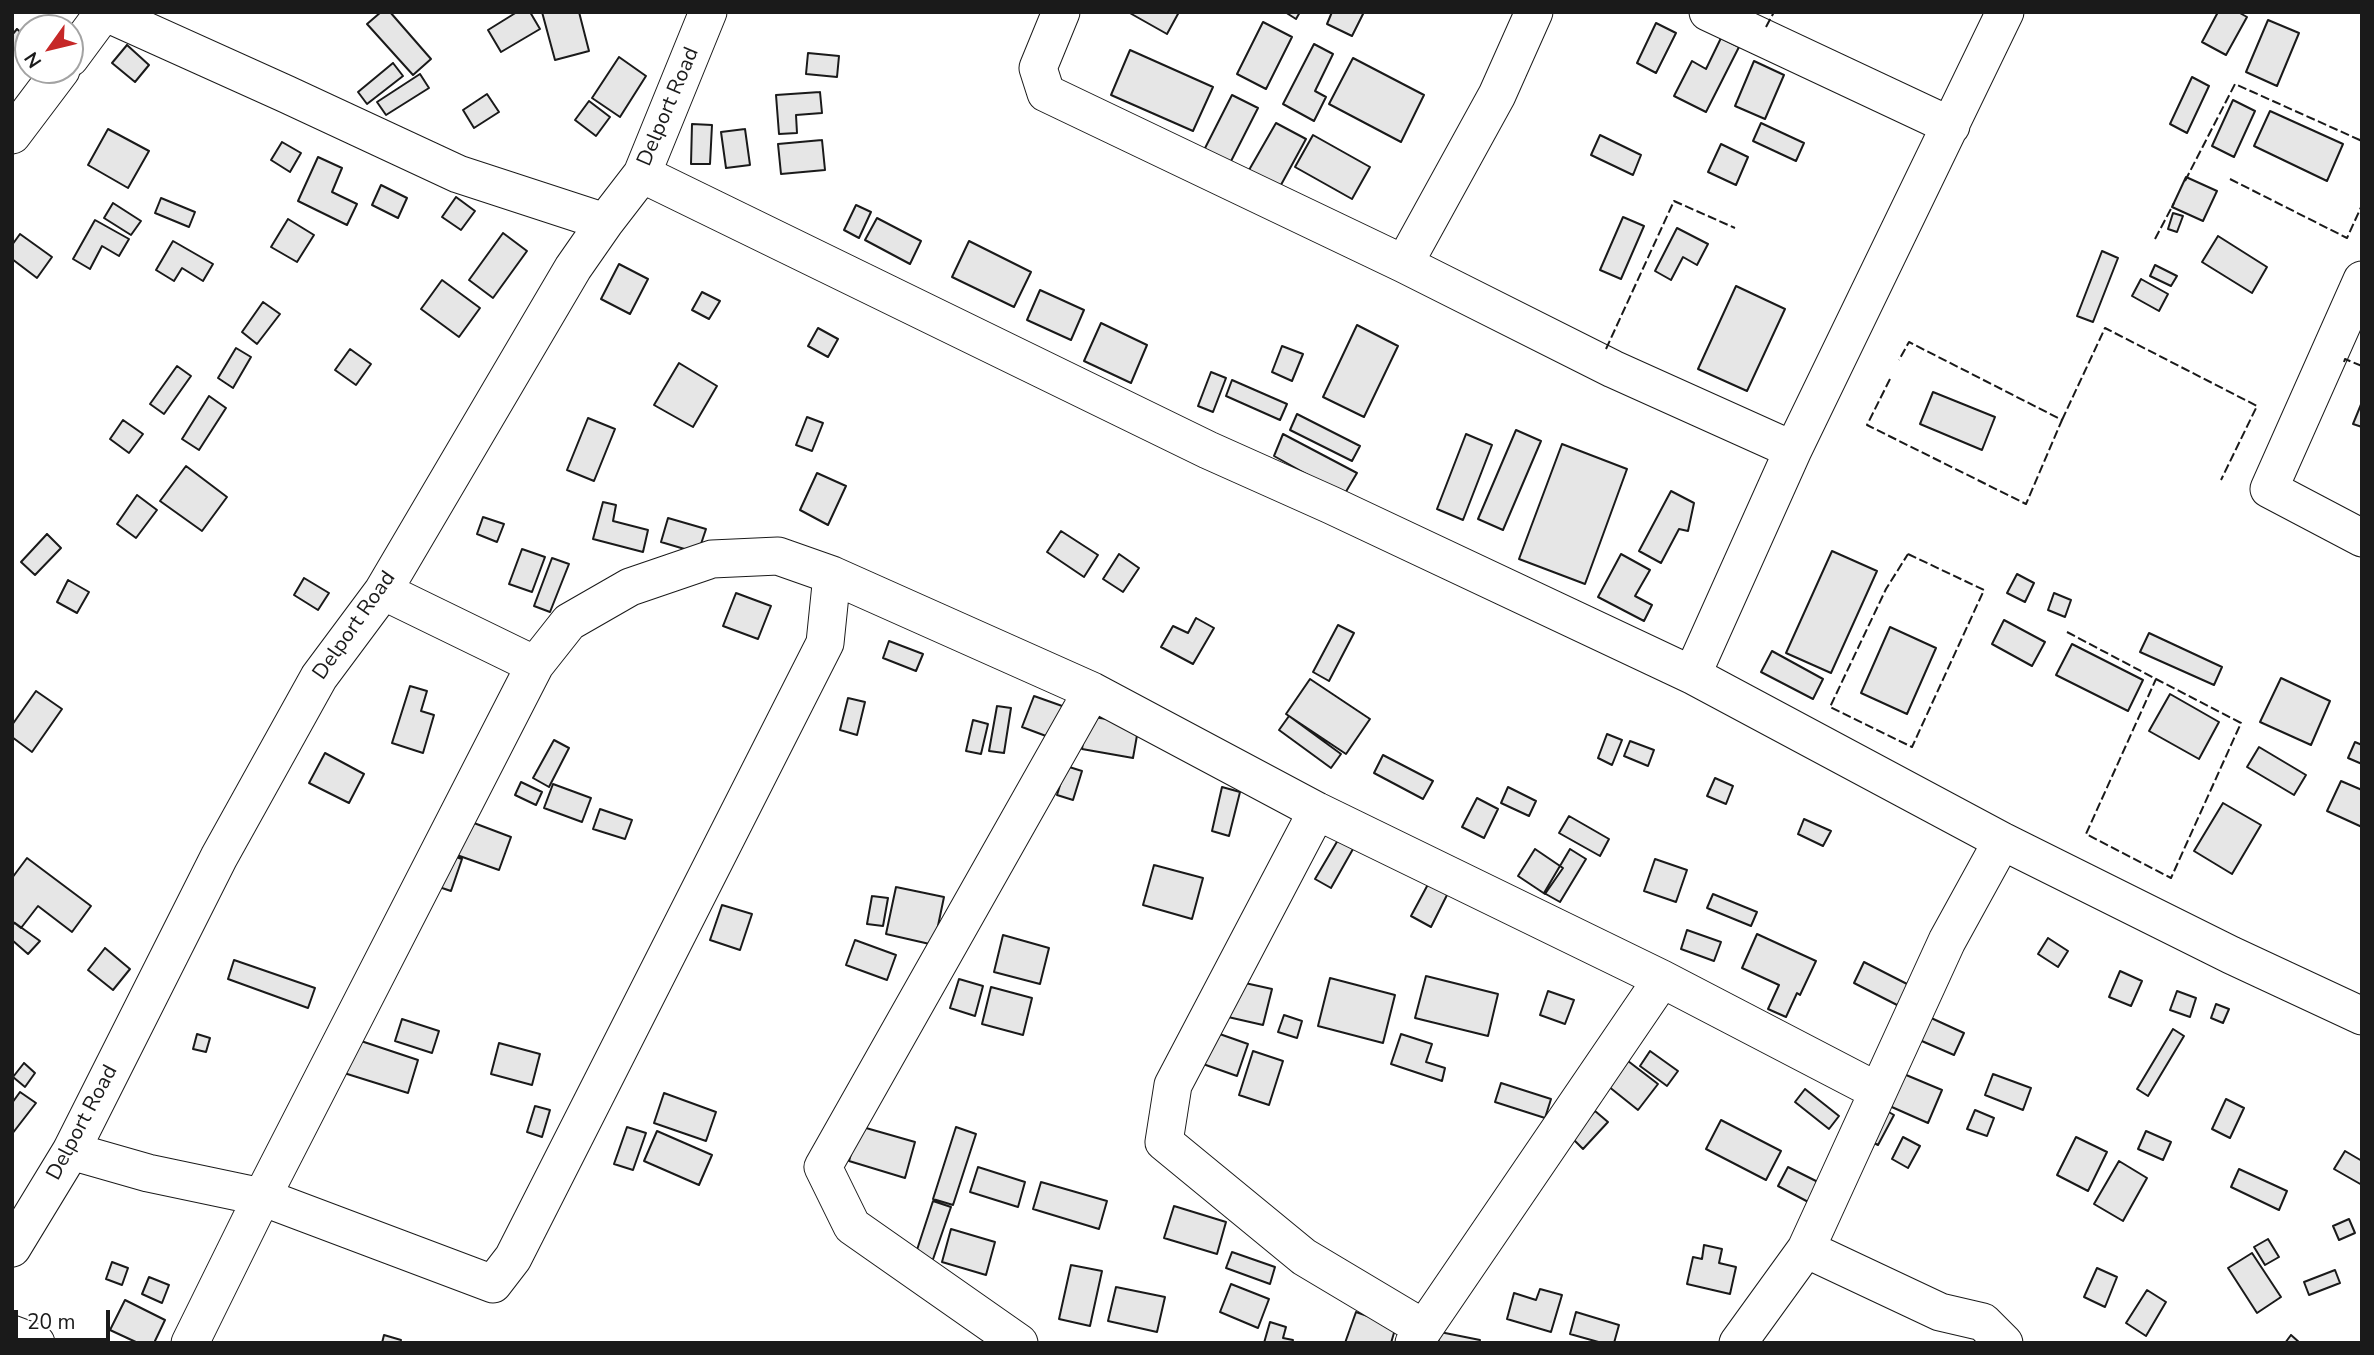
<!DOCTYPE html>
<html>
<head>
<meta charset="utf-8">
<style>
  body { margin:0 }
  #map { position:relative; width:2374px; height:1355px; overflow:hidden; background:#fff; font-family:"Nunito Sans",sans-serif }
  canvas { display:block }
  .frame { position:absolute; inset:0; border:14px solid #1a1a1a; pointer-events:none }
  .north { position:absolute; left:14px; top:14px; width:70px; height:70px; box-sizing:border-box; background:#fff; border:2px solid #a3a3a3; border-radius:50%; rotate:236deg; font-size:19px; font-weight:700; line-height:28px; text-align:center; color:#1a1a1a }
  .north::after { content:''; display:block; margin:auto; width:24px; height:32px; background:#c62828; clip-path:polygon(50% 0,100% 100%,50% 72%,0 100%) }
  .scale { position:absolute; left:14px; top:1310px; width:96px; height:32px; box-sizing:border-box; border:4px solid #1a1a1a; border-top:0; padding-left:9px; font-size:21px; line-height:24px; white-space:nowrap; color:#1a1a1a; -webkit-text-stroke:5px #fff; paint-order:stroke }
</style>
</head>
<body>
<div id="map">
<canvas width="2374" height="1355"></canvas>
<div class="frame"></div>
<div class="north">N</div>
<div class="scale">20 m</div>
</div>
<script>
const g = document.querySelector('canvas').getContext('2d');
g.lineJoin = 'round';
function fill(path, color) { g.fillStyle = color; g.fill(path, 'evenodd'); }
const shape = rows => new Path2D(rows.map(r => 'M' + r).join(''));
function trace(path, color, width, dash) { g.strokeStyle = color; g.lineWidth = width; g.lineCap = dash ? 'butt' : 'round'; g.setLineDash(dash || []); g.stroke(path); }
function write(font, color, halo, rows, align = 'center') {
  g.font = font + ' "Nunito Sans",sans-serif'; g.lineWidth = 5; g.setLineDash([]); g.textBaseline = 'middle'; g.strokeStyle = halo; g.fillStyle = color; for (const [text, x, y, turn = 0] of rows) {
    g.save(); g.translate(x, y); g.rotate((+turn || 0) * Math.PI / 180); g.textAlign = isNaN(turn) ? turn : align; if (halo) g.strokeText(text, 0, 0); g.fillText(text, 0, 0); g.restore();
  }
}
const building = shape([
  [381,12,390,12,431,59,413,75,367,24,381,12],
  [517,12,530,12,540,29,501,52,488,30,517,12],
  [542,12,579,12,589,51,555,60,542,12],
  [1128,12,1179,12,1167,34,1128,12],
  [1285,12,1300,12,1296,19,1285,12],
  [1332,12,1364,12,1352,36,1327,24,1332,12],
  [2218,12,2238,12,2247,17,2226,55,2202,42,2218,12],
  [2268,20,2299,33,2277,86,2246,72,2268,20],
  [1263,22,1292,37,1266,89,1237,74,1263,22],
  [1656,23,1676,33,1656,73,1637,63,1656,23],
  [17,29,28,39,28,55,25,58,12,47,12,35,17,29],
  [1721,38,1739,47,1706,112,1674,96,1692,61,1706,69,1721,38],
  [1314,44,1333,54,1315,91,1326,97,1314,121,1283,104,1314,44],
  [127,45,149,65,135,82,112,63,127,45],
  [1130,50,1213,87,1193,131,1111,95,1130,50],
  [808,53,839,56,837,77,806,74,808,53],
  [619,57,646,76,620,117,592,98,619,57],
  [1353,58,1424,95,1401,142,1329,104,1353,58],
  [1754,61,1784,75,1765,119,1735,106,1754,61],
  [393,63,403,76,367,104,358,92,393,63],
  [420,74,429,88,386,115,377,102,420,74],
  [2192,77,2209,86,2187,133,2170,124,2192,77],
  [820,92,822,113,796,115,797,133,779,134,776,95,820,92],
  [487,94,499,112,474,128,463,110,487,94],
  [1232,95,1258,108,1226,171,1200,158,1232,95],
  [2233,100,2255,111,2234,157,2212,146,2233,100],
  [589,101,610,117,596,136,575,120,589,101],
  [2270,111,2343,144,2327,181,2254,146,2270,111],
  [1276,123,1306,139,1276,194,1245,177,1276,123],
  [1761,123,1804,143,1796,161,1753,141,1761,123],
  [692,124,712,125,710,164,691,164,692,124],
  [108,129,149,151,128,188,88,165,108,129],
  [745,129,750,165,726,168,721,132,745,129],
  [1313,135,1370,167,1352,199,1295,167,1313,135],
  [1600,135,1641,155,1633,175,1591,155,1600,135],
  [822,140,825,170,781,174,778,144,822,140],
  [282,142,301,153,290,172,271,160,282,142],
  [1721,144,1748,157,1736,185,1708,172,1721,144],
  [318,157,342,168,332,192,357,204,347,225,298,201,318,157],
  [2186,177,2217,191,2203,221,2172,207,2186,177],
  [381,185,407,198,398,218,372,205,381,185],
  [456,197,475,211,461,230,442,217,456,197],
  [161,198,195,212,189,227,155,213,161,198],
  [113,203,141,221,131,235,104,218,113,203],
  [856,205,871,212,859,238,844,230,856,205],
  [2173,213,2183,216,2177,232,2168,229,2173,213],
  [1623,217,1644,226,1621,279,1600,270,1623,217],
  [877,218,921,241,910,264,865,240,877,218],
  [288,219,314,235,297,262,271,247,288,219],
  [95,220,129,239,119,256,102,246,90,269,73,259,95,220],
  [1677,228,1708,244,1697,265,1683,257,1671,280,1655,271,1677,228],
  [503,233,527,251,493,298,469,280,503,233],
  [20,234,52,257,37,278,12,259,12,245,20,234],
  [2218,236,2267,267,2252,293,2202,262,2218,236],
  [173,241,213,264,203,281,182,268,174,281,156,270,173,241],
  [969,241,1031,272,1014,307,952,277,969,241],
  [2102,251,2118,258,2093,322,2077,316,2102,251],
  [619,264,648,279,630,314,601,299,619,264],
  [2155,265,2177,276,2171,286,2150,276,2155,265],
  [2141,279,2168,294,2159,311,2132,296,2141,279],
  [442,280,480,308,459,337,421,309,442,280],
  [1736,286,1785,309,1747,391,1698,369,1736,286],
  [1040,290,1084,310,1071,340,1027,320,1040,290],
  [702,292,720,301,709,319,692,310,702,292],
  [263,302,280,314,257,344,242,332,263,302],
  [1101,323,1147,345,1131,383,1084,361,1101,323],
  [1357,325,1398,346,1364,417,1323,397,1357,325],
  [818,328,838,339,828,357,808,346,818,328],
  [1282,346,1303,354,1292,381,1272,372,1282,346],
  [236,348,251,357,233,388,218,378,236,348],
  [350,349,371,364,356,385,335,370,350,349],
  [679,363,717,386,693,427,654,405,679,363],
  [177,366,191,376,164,414,150,404,177,366],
  [1211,372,1226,378,1213,412,1198,406,1211,372],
  [1232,380,1287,404,1280,420,1226,396,1232,380],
  [1933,392,1995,417,1982,450,1920,424,1933,392],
  [209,396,226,408,199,450,182,439,209,396],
  [2362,402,2362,427,2353,424,2362,402],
  [1297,414,1360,446,1352,461,1290,430,1297,414],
  [807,417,823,423,812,451,796,445,807,417],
  [588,418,615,429,594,481,567,470,588,418],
  [123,420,143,434,129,453,110,439,123,420],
  [1516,430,1541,441,1503,530,1478,519,1516,430],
  [1283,434,1357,473,1344,495,1274,456,1283,434],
  [1466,434,1492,445,1463,520,1437,509,1466,434],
  [1562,444,1627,469,1585,584,1519,559,1562,444],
  [186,466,227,497,202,531,160,501,186,466],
  [817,473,846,486,828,525,800,510,817,473],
  [1671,491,1694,503,1688,531,1679,529,1661,563,1639,551,1671,491],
  [137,495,157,510,136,538,117,524,137,495],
  [603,502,616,505,613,521,648,530,643,552,593,539,603,502],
  [483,517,504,524,497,542,477,534,483,517],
  [668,518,706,529,698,553,661,542,668,518],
  [1061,531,1098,555,1084,577,1047,552,1061,531],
  [47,534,61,548,35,575,21,562,47,534],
  [522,549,545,557,532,592,509,584,522,549],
  [1832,551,1877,571,1831,673,1786,653,1832,551],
  [1119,554,1139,568,1123,592,1103,579,1119,554],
  [1621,554,1650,570,1635,596,1652,605,1644,621,1598,597,1621,554],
  [552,558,569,564,550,612,534,606,552,558],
  [2017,574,2034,583,2025,602,2007,593,2017,574],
  [304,578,329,593,318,610,294,595,304,578],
  [68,580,89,592,77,613,57,602,68,580],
  [736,593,771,606,758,639,723,626,736,593],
  [2054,593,2071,600,2065,617,2048,610,2054,593],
  [1196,618,1214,628,1193,664,1161,647,1173,626,1188,633,1196,618],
  [2004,620,2045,642,2032,666,1992,644,2004,620],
  [1338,625,1354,633,1329,681,1313,672,1338,625],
  [1890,627,1936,648,1907,714,1861,693,1890,627],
  [2149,633,2222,667,2214,685,2140,652,2149,633],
  [889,641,923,654,916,671,883,658,889,641],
  [2072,644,2143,680,2128,711,2056,675,2072,644],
  [1772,651,1823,679,1813,699,1761,672,1772,651],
  [2281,678,2330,701,2311,745,2260,722,2281,678],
  [1310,679,1370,719,1346,754,1286,714,1310,679],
  [410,686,427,691,421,711,434,715,423,753,392,743,410,686],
  [36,691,62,709,32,752,12,737,12,725,36,691],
  [2170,694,2219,722,2199,759,2149,731,2170,694],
  [1034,696,1065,707,1054,739,1022,727,1034,696],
  [848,698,865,702,857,735,840,730,848,698],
  [997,706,1011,708,1004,753,989,751,997,706],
  [1087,716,1139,724,1133,758,1082,749,1087,716],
  [1289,716,1341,754,1331,768,1279,730,1289,716],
  [973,720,988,724,981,754,966,751,973,720],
  [1607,734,1622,740,1612,765,1598,758,1607,734],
  [554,740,569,748,549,787,533,778,554,740],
  [1630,741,1654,750,1648,766,1624,756,1630,741],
  [2355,742,2362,745,2362,764,2348,758,2355,742],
  [2259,747,2306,775,2294,795,2247,767,2259,747],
  [325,753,364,774,349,803,309,783,325,753],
  [1383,755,1433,781,1423,799,1374,773,1383,755],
  [1066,766,1082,771,1073,800,1057,795,1066,766],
  [1715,778,1733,786,1726,804,1707,796,1715,778],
  [2341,781,2362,790,2362,827,2327,811,2341,781],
  [521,782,542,792,536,805,515,795,521,782],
  [553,784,591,798,582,822,544,808,553,784],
  [1222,787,1240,792,1229,836,1212,831,1222,787],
  [1508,787,1536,801,1529,816,1501,803,1508,787],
  [1477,798,1498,809,1484,838,1462,827,1477,798],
  [2223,803,2261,825,2232,874,2194,851,2223,803],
  [600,809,632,820,625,839,593,829,600,809],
  [1569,816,1609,839,1600,856,1559,833,1569,816],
  [1804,819,1831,831,1823,846,1798,834,1804,819],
  [466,820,511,837,499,870,454,854,466,820],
  [1338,840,1353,849,1331,888,1315,879,1338,840],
  [1535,849,1563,868,1545,894,1518,876,1535,849],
  [1570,849,1586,859,1560,902,1544,893,1570,849],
  [444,853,462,859,451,891,433,885,444,853],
  [27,858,91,906,72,932,38,906,21,928,12,921,12,878,27,858],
  [1655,859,1687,870,1676,902,1644,891,1655,859],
  [1154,865,1203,878,1192,919,1143,905,1154,865],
  [1433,875,1452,885,1431,927,1411,916,1433,875],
  [896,887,944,897,934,945,886,934,896,887],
  [1713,894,1757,912,1751,926,1707,908,1713,894],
  [872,896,888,898,883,926,867,924,872,896],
  [722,905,752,914,740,950,710,940,722,905],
  [15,923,40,941,28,954,12,940,12,925,15,923],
  [1687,930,1721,942,1714,961,1681,949,1687,930],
  [1757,934,1816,961,1800,995,1797,993,1786,1017,1768,1009,1779,985,1742,968,1757,934],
  [1003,935,1049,948,1040,984,994,972,1003,935],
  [2048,938,2068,951,2058,967,2038,954,2048,938],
  [855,940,896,955,887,980,846,965,855,940],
  [105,948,130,969,113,990,88,970,105,948],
  [234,960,315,988,308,1008,228,979,234,960],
  [1864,962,1909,985,1899,1006,1854,983,1864,962],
  [2120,971,2142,981,2131,1006,2109,997,2120,971],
  [1426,976,1498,994,1488,1036,1415,1018,1426,976],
  [1330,978,1395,995,1383,1043,1318,1026,1330,978],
  [959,979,983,986,975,1016,950,1008,959,979],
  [1236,981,1272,989,1263,1025,1228,1017,1236,981],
  [991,987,1032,998,1023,1035,982,1024,991,987],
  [1548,991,1574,1000,1565,1024,1540,1015,1548,991],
  [2177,991,2196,998,2190,1017,2170,1010,2177,991],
  [2216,1004,2229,1009,2223,1023,2211,1018,2216,1004],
  [1918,1012,1964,1033,1954,1055,1908,1035,1918,1012],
  [1284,1015,1302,1021,1297,1038,1278,1032,1284,1015],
  [402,1019,439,1031,432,1053,395,1041,402,1019],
  [2173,1029,2184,1036,2148,1096,2137,1089,2173,1029],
  [1214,1032,1248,1044,1237,1076,1203,1064,1214,1032],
  [197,1034,210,1038,206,1052,193,1049,197,1034],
  [1401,1034,1432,1044,1426,1062,1445,1068,1442,1081,1391,1064,1401,1034],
  [355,1039,418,1060,408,1093,344,1073,355,1039],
  [499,1043,540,1054,532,1085,491,1074,499,1043],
  [1253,1051,1283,1061,1269,1105,1239,1095,1253,1051],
  [1650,1051,1678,1071,1667,1086,1640,1066,1650,1051],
  [1628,1061,1658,1084,1638,1110,1608,1086,1628,1061],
  [24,1063,35,1073,25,1087,13,1077,24,1063],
  [1899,1072,1942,1090,1928,1123,1885,1104,1899,1072],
  [1993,1074,2031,1088,2023,1110,1985,1095,1993,1074],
  [1501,1083,1551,1099,1545,1118,1495,1102,1501,1083],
  [1805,1089,1839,1116,1829,1129,1795,1102,1805,1089],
  [20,1092,36,1103,12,1134,12,1103,20,1092],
  [664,1093,716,1112,706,1141,654,1123,664,1093],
  [2226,1099,2244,1108,2230,1138,2212,1129,2226,1099],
  [535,1106,550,1110,542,1137,527,1132,535,1106],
  [1878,1106,1894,1115,1878,1145,1862,1137,1878,1106],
  [1975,1110,1994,1118,1987,1136,1967,1129,1975,1110],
  [1595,1111,1608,1122,1583,1149,1571,1137,1595,1111],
  [1721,1120,1781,1151,1766,1180,1706,1149,1721,1120],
  [859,1126,915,1142,905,1178,849,1161,859,1126],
  [627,1127,646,1133,633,1170,614,1164,627,1127],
  [956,1127,976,1134,953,1205,933,1199,956,1127],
  [657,1131,712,1155,699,1185,644,1161,657,1131],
  [2146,1131,2171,1142,2163,1160,2138,1149,2146,1131],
  [1903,1137,1920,1146,1908,1168,1892,1159,1903,1137],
  [2076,1137,2107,1152,2088,1191,2057,1175,2076,1137],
  [2345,1151,2362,1161,2362,1185,2334,1169,2345,1151],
  [2119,1161,2147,1178,2123,1221,2094,1204,2119,1161],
  [978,1167,1025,1182,1018,1207,970,1192,978,1167],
  [1788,1167,1824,1185,1814,1205,1778,1186,1788,1167],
  [2239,1169,2287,1191,2279,1210,2231,1187,2239,1169],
  [1041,1182,1107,1201,1099,1229,1033,1209,1041,1182],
  [933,1201,951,1207,930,1268,913,1262,933,1201],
  [1174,1206,1226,1222,1217,1254,1164,1238,1174,1206],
  [2349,1219,2355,1233,2339,1240,2333,1226,2349,1219],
  [951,1229,995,1242,986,1275,942,1262,951,1229],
  [2268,1239,2279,1257,2265,1265,2254,1247,2268,1239],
  [1704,1245,1722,1249,1719,1263,1736,1267,1730,1294,1687,1284,1693,1257,1702,1259,1704,1245],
  [1232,1252,1275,1267,1270,1284,1226,1268,1232,1252],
  [2252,1253,2281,1297,2257,1313,2228,1268,2252,1253],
  [112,1262,128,1268,122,1285,106,1279,112,1262],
  [1071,1265,1102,1271,1090,1326,1059,1319,1071,1265],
  [2097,1268,2117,1277,2105,1307,2084,1297,2097,1268],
  [2335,1270,2340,1283,2309,1295,2304,1282,2335,1270],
  [149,1277,169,1285,162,1303,142,1294,149,1277],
  [1231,1284,1269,1299,1258,1328,1220,1312,1231,1284],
  [1116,1287,1165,1297,1157,1332,1108,1321,1116,1287],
  [1540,1289,1562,1295,1551,1332,1507,1319,1514,1293,1536,1300,1540,1289],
  [2147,1290,2166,1302,2146,1336,2126,1323,2147,1290],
  [125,1300,165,1320,154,1343,138,1343,110,1330,125,1300],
  [1356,1312,1396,1326,1391,1343,1345,1343,1356,1312],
  [1576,1312,1619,1325,1614,1343,1602,1343,1570,1334,1576,1312],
  [1270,1322,1286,1327,1283,1338,1293,1340,1292,1343,1264,1343,1270,1322],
  [1440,1332,1480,1340,1479,1343,1438,1343,1440,1332],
  [384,1335,401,1340,400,1343,382,1343,384,1335],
  [2291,1335,2300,1343,2285,1343,2291,1335]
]);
fill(building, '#e6e6e6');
trace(building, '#1a1a1a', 2);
const minor = shape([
  [1061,12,1038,68,1046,93,1404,264,1613,369,1793,450],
  [1708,12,1951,126],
  [70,58,104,12,286,94,458,174,605,222],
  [12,135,61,70],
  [642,174,1208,450,1331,505,1692,675,2002,841,2231,955,2362,1016],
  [1404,264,1497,95,1534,12],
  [2362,280,2269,489,2362,538],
  [383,591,535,665],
  [1692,675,1793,450,2005,12],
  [1317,811,1173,1085,1164,1142,1304,1257,1423,1328],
  [71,1151,148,1173,262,1197,493,1284,513,1258,825,643,832,575],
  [12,1248,71,1151,219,857,319,677,383,591,573,268,605,222,642,174,708,12],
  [1806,1249,1940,1312,1983,1322,2004,1343],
  [12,1334,36,1343],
  [190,1343,262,1197,535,665,569,622,630,587,712,559,778,556,832,575,1092,691,1317,811,1662,979,1877,1091],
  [1019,1343,852,1226,823,1167,1092,691],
  [1414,1343,1662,979],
  [1738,1343,1806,1249,1947,941,2002,841]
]);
trace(minor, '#1a1a1a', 39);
trace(minor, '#fff', 37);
trace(shape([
  [1766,27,1774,12],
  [2230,179,2347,238,2362,205],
  [2185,181,2235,84,2362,141],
  [2155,239,2174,203],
  [1606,349,1674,201,1735,228],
  [2344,362,2345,359,2362,366],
  [1890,379,1867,425,2026,504,2062,420,1909,342,1899,360],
  [2062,420,2105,328,2257,406,2221,480],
  [1908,554,1984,590,1912,747,1830,707,1886,589,1908,554],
  [2067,632,2156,679,2241,723,2171,878,2086,834,2156,679]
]), '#1a1a1a', 2, [9, 3.5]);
write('21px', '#1a1a1a', '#fff', [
  ["Delport Road",669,107,-67],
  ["Delport Road",355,626,-55],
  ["Delport Road",83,1123,-62]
]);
</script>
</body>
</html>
